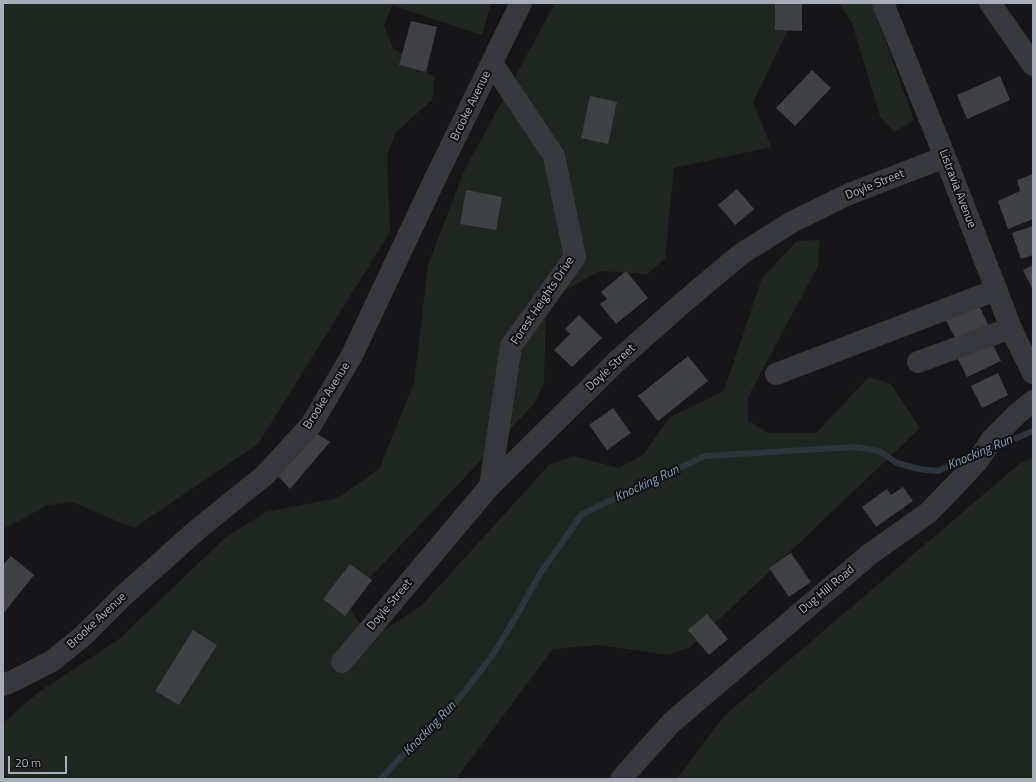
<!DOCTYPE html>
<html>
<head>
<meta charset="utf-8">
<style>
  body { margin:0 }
  #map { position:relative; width:1036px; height:782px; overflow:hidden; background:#161618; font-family:"Titillium Web",sans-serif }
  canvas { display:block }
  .frame { position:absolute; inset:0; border:4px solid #a8adb8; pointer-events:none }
  .scale { position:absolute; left:8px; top:756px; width:59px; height:18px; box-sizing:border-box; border:2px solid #a8adb8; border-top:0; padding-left:5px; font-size:12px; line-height:14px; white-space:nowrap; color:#a8adb8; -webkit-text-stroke:3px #111113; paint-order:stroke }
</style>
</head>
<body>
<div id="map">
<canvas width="1036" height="782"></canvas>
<div class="frame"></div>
<div class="scale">20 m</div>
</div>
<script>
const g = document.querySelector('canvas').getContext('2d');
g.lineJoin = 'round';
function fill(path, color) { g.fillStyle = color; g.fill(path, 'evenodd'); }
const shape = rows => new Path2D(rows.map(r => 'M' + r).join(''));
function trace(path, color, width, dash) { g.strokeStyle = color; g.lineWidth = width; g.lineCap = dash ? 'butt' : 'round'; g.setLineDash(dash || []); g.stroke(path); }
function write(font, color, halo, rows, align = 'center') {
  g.font = font + ' "Titillium Web",sans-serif'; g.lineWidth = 4; g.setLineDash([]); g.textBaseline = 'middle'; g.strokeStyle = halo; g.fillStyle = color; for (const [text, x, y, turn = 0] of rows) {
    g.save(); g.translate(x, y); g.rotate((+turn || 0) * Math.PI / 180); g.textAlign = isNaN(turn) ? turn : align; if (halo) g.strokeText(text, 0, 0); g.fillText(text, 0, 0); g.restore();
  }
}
fill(shape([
  [3,3,491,3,482,35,392,5,384,26,393,48,435,78,432,100,396,132,387,155,390,232,258,444,134,528,72,502,48,505,3,529],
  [555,3,801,3,753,102,771,147,674,168,665,259,647,274,600,271,562,292,546,310,544,384,533,405,347,602,359,623,381,632,421,606,549,465,573,456,619,468,643,455,670,417,724,391,762,278,797,241,820,240,818,266,748,397,748,421,769,433,816,433,869,377,891,384,920,428,690,647,668,655,599,645,553,649,456,779,3,779,3,723,39,692,119,639,226,537,266,512,338,498,379,469,414,383,428,265,464,171],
  [839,3,872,3,914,120,894,132,880,116,852,23],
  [1033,457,1033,779,677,779,724,716,1019,464]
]), '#1e261f');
trace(shape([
  [997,446,1033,431],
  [381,779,401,757,455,704,492,656,517,615,541,572,582,514,705,456,854,447,879,451,897,463,919,469,938,471,970,457]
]), '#2c353c', 6);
fill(shape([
  [775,3,802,3,802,31,775,30],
  [411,21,437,27,426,72,399,65],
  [812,70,831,88,795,126,776,108],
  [1000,76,1010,100,967,119,957,95],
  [590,96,617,102,608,144,581,138],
  [1033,174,1033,219,1008,229,998,201,1020,191,1017,180],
  [737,189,754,209,735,225,718,205],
  [466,190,502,197,496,230,460,224],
  [1033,226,1033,255,1021,259,1012,233],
  [1033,265,1033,290,1023,270],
  [626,271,648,298,616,324,600,304,607,299,601,292],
  [979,305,989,327,957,342,946,320],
  [579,315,602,338,572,367,554,350,570,334,565,329],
  [990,339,1001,361,967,377,956,355],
  [688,356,708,381,658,421,638,396],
  [998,373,1008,395,982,408,971,386],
  [613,408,631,433,607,450,589,425],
  [313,431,330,442,290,489,275,473],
  [903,487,913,501,876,527,862,507,887,489,891,495],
  [791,553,811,582,789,597,769,568],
  [11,556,34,575,3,614,3,565],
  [350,564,372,580,345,616,323,599],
  [707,614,728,639,709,655,688,630],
  [193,630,217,645,179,705,155,691]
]), '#404145');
trace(shape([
  [883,3,945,157,1011,328,1017,341,1033,373],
  [990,3,1033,65],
  [918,362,1011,328],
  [776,374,996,290],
  [490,486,511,346,575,257,554,156,492,63],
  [342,662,490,486,616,362,686,300,741,254,792,222,849,194,945,157],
  [3,685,13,681,52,661,83,636,122,597,198,529,265,475,311,425,352,355,433,183,521,3],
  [621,779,671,723,870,554,928,513,960,480,979,459,992,439,1016,415,1033,401]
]), '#37383d', 22);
write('12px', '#a8adb8', '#111113', [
  ["Brooke Avenue",471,106,-64],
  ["Doyle Street",875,185,-22],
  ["Listravia Avenue",957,189,69],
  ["Forest Heights Drive",543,301,-56],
  ["Doyle Street",611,368,-43],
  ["Brooke Avenue",327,396,-58],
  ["Dug Hill Road",827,590,-40],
  ["Doyle Street",390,605,-50],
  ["Brooke Avenue",97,621,-43]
]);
write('italic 13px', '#7f9bb3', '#111113', [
  ["Knocking Run",980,453,-23],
  ["Knocking Run",647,484,-25],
  ["Knocking Run",430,729,-46]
]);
</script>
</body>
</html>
